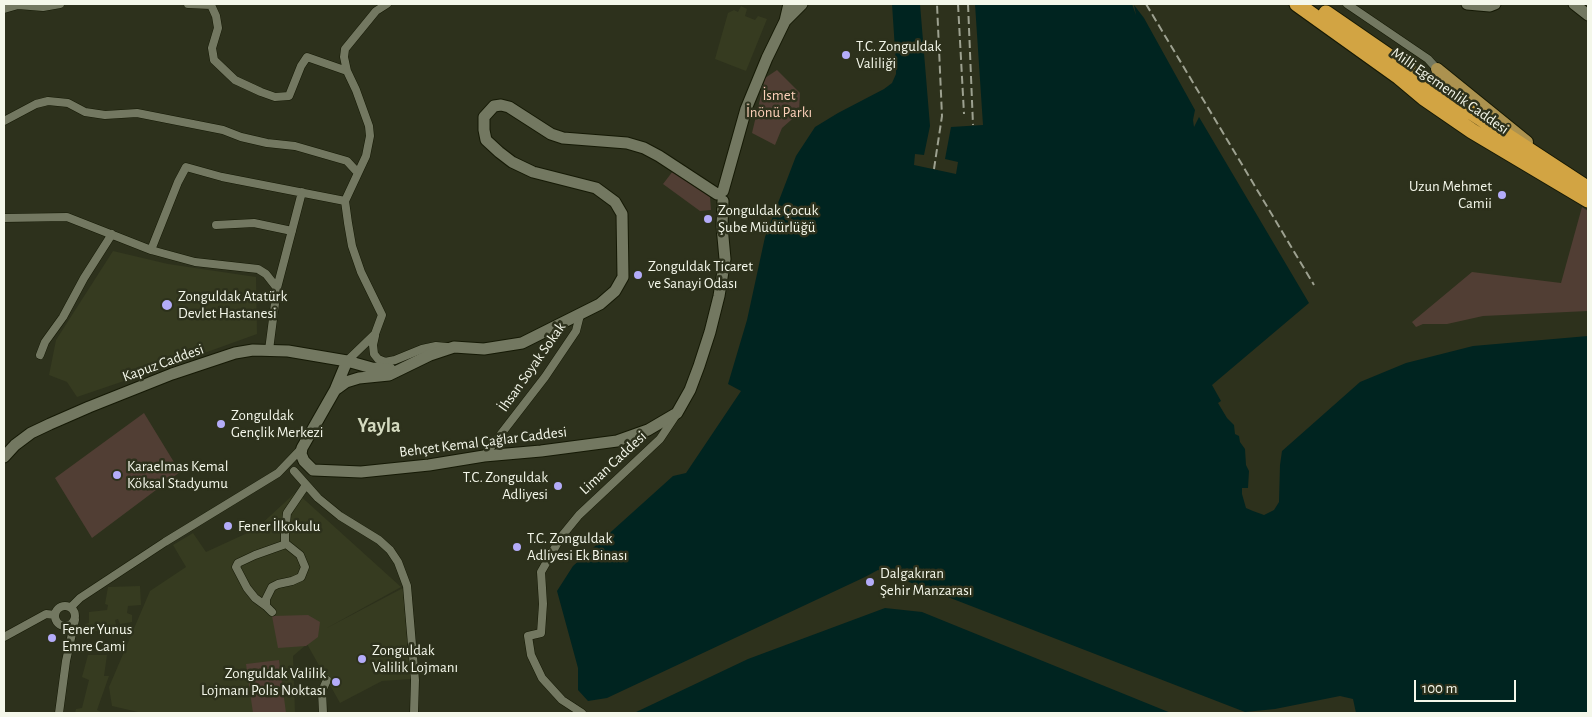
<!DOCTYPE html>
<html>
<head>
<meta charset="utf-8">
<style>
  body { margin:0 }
  #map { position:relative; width:1592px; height:717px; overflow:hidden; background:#2d311c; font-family:"Alegreya Sans",sans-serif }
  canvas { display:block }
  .frame { position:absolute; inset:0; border:5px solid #f4f7ea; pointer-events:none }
  .scale { position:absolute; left:1414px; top:680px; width:102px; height:22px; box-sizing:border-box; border:2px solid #f4f7ea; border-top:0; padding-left:6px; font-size:15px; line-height:18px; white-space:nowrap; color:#f4f7ea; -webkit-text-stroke:4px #2d311c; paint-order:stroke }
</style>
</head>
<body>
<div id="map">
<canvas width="1592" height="717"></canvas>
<div class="frame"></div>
<div class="scale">100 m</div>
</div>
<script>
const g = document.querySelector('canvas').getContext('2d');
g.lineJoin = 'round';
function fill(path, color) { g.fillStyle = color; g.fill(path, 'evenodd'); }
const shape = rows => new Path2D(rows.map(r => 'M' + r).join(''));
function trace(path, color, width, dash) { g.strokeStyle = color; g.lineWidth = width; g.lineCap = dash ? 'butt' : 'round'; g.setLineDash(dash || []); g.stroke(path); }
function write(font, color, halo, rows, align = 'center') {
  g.font = font + ' "Alegreya Sans",sans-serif'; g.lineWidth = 5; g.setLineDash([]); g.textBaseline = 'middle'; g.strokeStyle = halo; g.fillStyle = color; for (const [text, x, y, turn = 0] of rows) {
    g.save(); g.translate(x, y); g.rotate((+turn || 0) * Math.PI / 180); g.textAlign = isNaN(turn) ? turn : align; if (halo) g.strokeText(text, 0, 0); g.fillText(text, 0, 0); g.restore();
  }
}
fill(shape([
  [741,6,747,9,745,16,755,20,758,16,767,19,746,71,715,59,728,13,734,10,738,12],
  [113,251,168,264,256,277,257,334,174,364,77,397,67,382,49,375,56,340],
  [296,492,401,587,325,629,403,588,411,679,382,681,340,703,307,644,293,656,295,713,142,713,112,706,109,687,150,591,186,567,173,545,193,533,206,552,256,529],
  [140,586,141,605,128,606,127,613,132,615,132,622,120,624,118,619,115,620,117,629,87,632,85,624,89,623,89,612,107,610,108,605,105,604,108,587],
  [88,655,107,655,104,676,109,676,97,710,101,712,75,713,76,709,82,708,89,680,82,677]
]), '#363b20');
fill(shape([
  [777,70,800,93,799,113,782,128,775,145,752,133,765,78],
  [673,171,710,197,711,210,700,211,663,184],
  [1582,207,1588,211,1588,311,1483,316,1447,324,1423,324,1416,327,1412,322,1472,272,1561,283],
  [144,413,180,472,92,538,55,478],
  [308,615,320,622,318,637,306,646,278,648,272,616],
  [279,660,286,713,253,713,246,664]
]), '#513e34');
fill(shape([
  [892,4,920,4,930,126,924,155,915,154,914,165,956,174,958,162,945,159,951,127,983,125,975,4,1132,4,1136,15,1134,5,1144,18,1195,110,1193,120,1194,127,1199,117,1309,303,1212,385,1221,401,1218,403,1227,418,1234,425,1235,434,1239,436,1240,442,1245,449,1246,465,1249,471,1248,488,1242,488,1242,494,1246,508,1253,511,1264,515,1274,510,1279,502,1280,465,1282,451,1360,382,1406,363,1473,346,1588,336,1588,713,1356,713,1353,699,1340,696,1275,709,1245,712,878,570,865,577,607,698,588,701,578,690,578,668,557,591,573,566,673,476,686,473,741,391,728,384,747,320,765,237,796,156,815,127,838,113,884,89,892,83,896,74,896,65],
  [885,608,922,612,1171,713,634,713,748,659]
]), '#002420');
const street = shape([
  [188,4,211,5,216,16,218,28,212,48,214,60,235,80,261,92,275,97,289,96,301,66,307,57,347,71],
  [1347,4,1428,59,1437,69,1432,86],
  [4,9,18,5,43,7,60,4],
  [4,121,36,104,48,101,68,103,85,112,105,115,137,113,223,130,241,137,267,143,295,146,347,161,358,173],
  [4,218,67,217,151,250,195,262,258,269,266,274,277,288,269,350],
  [216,225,254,223,292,231],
  [151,250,178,182,186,167,222,177,345,201],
  [277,288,302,192],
  [375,336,373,345,374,354,378,359,385,362,395,360,422,349,436,346,447,347],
  [40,355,45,342,63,317,84,278,112,234],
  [347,361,375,334,382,315,361,272,352,246,348,223,345,201,366,156,370,136,369,126,356,90,347,71,344,57,345,49,376,11,387,4],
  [484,456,545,377,576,331,580,315],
  [294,471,318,498,340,516,379,540,390,550,398,562,407,586,415,680,414,713],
  '55 616a10 10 0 1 1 20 0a10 10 0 1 1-20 0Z',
  [266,606,255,598,247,588,236,567,238,563,255,555,286,544],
  [71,607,80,598,165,542,278,473,302,448],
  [272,612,266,606,266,599,272,587,278,584,292,581,301,577,305,567,300,555,285,543,285,533,287,513,306,485],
  [4,637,46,614,55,615],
  [59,713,66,661,75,620],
  [323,713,322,691,327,680],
  [582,713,562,700,542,678,531,655,528,636,541,633,543,604,541,572,561,537,579,515,660,439,676,415]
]);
const secondary = shape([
  [1467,4,1490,6,1495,4],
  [1574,4,1588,15],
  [786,20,802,4],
  [723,191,746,109,767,58,785,21,789,4],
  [347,361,335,390,302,448,301,454,304,461,313,470,361,472,429,465,484,456,541,451,617,441,648,430,677,413,690,390,699,366,710,332,719,296,725,259,722,226,723,201],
  [335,390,346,382,359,378,389,375,430,355,454,347,484,349,522,343,600,304,615,291,623,277,622,214,615,202,596,188,533,172,512,162,499,152,486,140,484,130,484,117,494,106,501,105,509,107,551,134,563,138,627,143,644,148,659,156,717,194],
  [4,457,15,445,31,433,50,424,89,407,172,374,235,353,253,350,288,351,347,361,372,368,390,369]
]);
const primary = shape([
  [1437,69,1527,142]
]);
const highway = shape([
  [1297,4,1399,77,1424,98,1472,131,1588,200],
  [1326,13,1448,97,1587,188]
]);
trace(street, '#151905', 9);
trace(secondary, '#151905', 13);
trace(primary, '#151905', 14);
trace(highway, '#151905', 17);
trace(street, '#737861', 8);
trace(secondary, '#737861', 11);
trace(primary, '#ac924f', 12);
trace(highway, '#d2a443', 15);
trace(shape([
  [958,4,964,114],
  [968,4,973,125],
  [1146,4,1314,285],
  [934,169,942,116,937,4]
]), '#9da190', 2, [8, 4]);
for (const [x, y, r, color] of [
  [846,55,5,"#b4acf9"],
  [1502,195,5,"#b4acf9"],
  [708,219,5,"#b4acf9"],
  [638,275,5,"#b4acf9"],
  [167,305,6,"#b4acf9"],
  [221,424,5,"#b4acf9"],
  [117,475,5,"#b4acf9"],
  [558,486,5,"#b4acf9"],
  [228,526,5,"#b4acf9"],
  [517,547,5,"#b4acf9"],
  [870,582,5,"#b4acf9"],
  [52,638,5,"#b4acf9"],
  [362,659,5,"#b4acf9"],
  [336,682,5,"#b4acf9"]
]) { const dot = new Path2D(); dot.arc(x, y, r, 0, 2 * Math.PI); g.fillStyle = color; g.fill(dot); trace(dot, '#2d311c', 2); }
write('15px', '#f4f7ea', '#2d311c', [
  ["T.C. Zonguldak",856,46],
  ["Valiliği",856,63],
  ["Uzun Mehmet",1492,186,"right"],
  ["Camii",1492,203,"right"],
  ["Zonguldak Çocuk",718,210],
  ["Şube Müdürlüğü",718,227],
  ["Zonguldak Ticaret",648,266],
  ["ve Sanayi Odası",648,283],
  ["Zonguldak Atatürk",178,296],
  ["Devlet Hastanesi",178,313],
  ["Zonguldak",231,415],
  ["Gençlik Merkezi",231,432],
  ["Karaelmas Kemal",127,466],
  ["Köksal Stadyumu",127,483],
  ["T.C. Zonguldak",548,477,"right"],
  ["Adliyesi",548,494,"right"],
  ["Fener İlkokulu",238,526],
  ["T.C. Zonguldak",527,538],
  ["Adliyesi Ek Binası",527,555],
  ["Dalgakıran",880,573],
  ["Şehir Manzarası",880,590],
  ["Fener Yunus",62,629],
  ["Emre Cami",62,646],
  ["Zonguldak",372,650],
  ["Valilik Lojmanı",372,667],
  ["Zonguldak Valilik",326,673,"right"],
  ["Lojmanı Polis Noktası",326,690,"right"]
], 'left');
write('15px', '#f4f7ea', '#2d311c', [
  ["Milli Egemenlik Caddesi",1450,91,35],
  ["Kapuz Caddesi",163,363,-20],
  ["İhsan Soyak Sokak",532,367,-55],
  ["Behçet Kemal Çağlar Caddesi",483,442,-7],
  ["Liman Caddesi",613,463,-43]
]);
write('15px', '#fcd0b9', '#2d311c', [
  ["İsmet",779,95],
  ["İnönü Parkı",779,112]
]);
write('bold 20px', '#d3d9bf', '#2d311c', [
  ["Yayla",379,426]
]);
</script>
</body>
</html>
